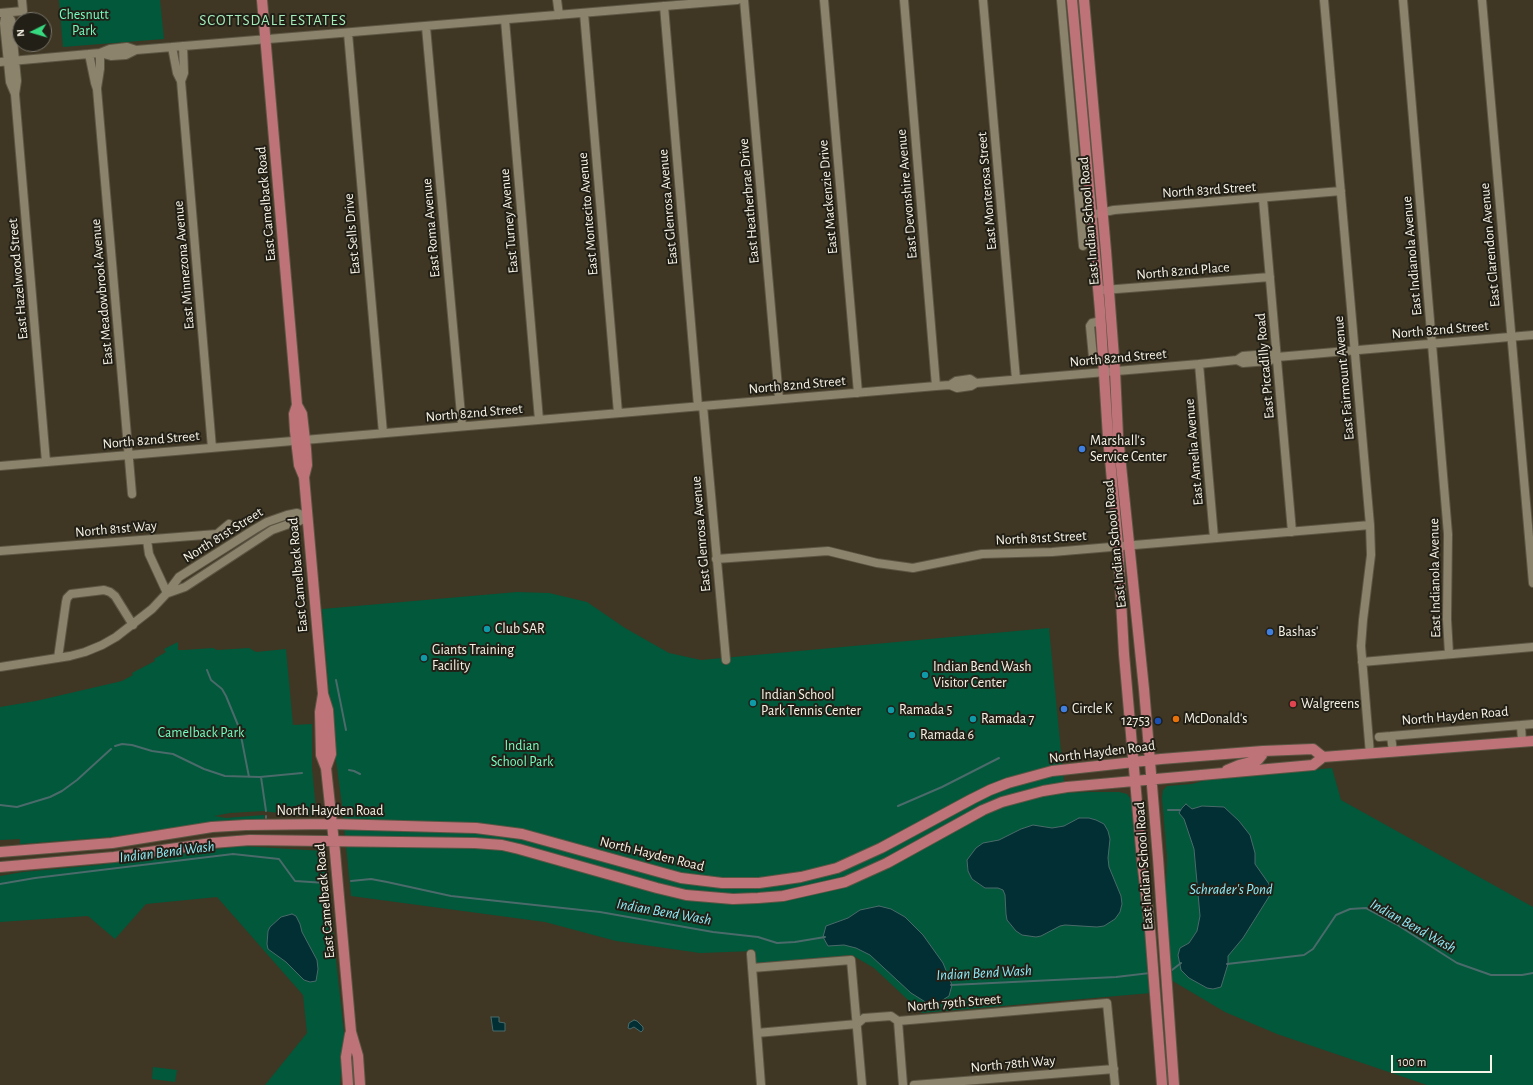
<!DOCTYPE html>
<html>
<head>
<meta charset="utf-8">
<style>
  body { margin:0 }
  #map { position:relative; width:1533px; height:1085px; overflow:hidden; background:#3f3723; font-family:"Alegreya Sans",sans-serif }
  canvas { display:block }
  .north { position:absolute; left:12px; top:12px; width:40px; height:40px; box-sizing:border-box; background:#221f16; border:1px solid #78746a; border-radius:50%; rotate:265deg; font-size:11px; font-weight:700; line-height:16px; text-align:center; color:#f8f3e7 }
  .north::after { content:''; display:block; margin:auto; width:14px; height:18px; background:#36d880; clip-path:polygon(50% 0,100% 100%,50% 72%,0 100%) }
  .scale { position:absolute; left:1391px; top:1055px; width:101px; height:18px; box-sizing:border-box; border:2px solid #f8f3e7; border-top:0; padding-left:5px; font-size:12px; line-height:14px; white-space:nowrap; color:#f8f3e7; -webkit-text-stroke:3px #221f16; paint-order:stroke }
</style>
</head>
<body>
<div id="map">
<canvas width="1533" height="1085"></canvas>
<div class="north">N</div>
<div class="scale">100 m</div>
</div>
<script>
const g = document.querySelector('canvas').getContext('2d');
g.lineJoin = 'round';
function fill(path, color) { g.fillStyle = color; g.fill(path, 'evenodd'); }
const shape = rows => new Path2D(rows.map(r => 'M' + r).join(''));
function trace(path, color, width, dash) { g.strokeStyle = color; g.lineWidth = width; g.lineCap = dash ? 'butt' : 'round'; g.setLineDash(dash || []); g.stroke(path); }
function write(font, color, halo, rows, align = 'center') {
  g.font = font + ' "Alegreya Sans",sans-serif'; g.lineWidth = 4; g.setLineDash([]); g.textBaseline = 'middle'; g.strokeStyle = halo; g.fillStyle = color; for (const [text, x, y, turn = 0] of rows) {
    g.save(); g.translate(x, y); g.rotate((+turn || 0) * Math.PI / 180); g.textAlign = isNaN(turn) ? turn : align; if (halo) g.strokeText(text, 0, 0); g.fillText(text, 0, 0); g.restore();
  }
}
fill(shape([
  [59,0,160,0,164,39,63,47],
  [517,592,549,593,587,602,625,628,669,653,701,660,1049,628,1065,793,1088,792,1119,792,1127,794,1131,799,1143,905,1151,993,922,1013,874,968,852,955,755,963,754,951,700,953,616,941,545,922,351,896,342,805,333,738,322,609],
  [178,642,178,650,184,650,213,648,217,650,249,648,256,652,286,649,293,725,312,724,312,768,316,810,313,815,307,817,264,811,230,813,214,816,226,818,264,815,264,819,221,821,110,837,20,844,20,839,0,840,0,707,36,701,122,681,133,675,132,673,155,661,154,659,166,652,164,649],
  [1332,768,1341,800,1533,907,1533,1085,1427,1085,1277,1034,1225,1012,1171,980,1166,891,1167,857,1162,798,1163,790,1167,786,1192,784,1206,780],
  [241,846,324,851,344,1033,340,1085,265,1085,307,1033,303,995,217,897,146,904,115,939,88,916,0,922,0,876,23,872,98,865],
  [153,1067,177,1070,175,1082,152,1079]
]), '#01583b');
const water = shape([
  [1186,804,1192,809,1202,806,1224,807,1239,821,1250,835,1255,853,1255,864,1269,884,1270,895,1243,938,1228,956,1228,964,1221,987,1213,989,1207,988,1189,978,1181,970,1178,955,1180,948,1189,943,1197,931,1200,916,1194,849,1184,819,1179,813,1182,808,1186,804],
  [1079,818,1089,818,1096,820,1104,824,1108,831,1110,839,1108,858,1109,867,1121,896,1122,904,1120,912,1115,919,1104,926,1097,927,1065,925,1060,926,1041,936,1036,937,1022,935,1016,931,1007,920,1006,914,1005,895,1003,890,998,888,985,888,972,879,968,871,967,860,976,848,983,843,999,840,1021,829,1033,825,1052,828,1064,826,1079,818],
  [879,906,891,909,905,917,923,935,943,963,952,985,949,996,938,1003,927,1003,911,993,870,955,856,948,844,945,828,946,823,937,826,926,848,918,860,910,879,906],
  [292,914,296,916,300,924,302,932,317,960,318,969,316,981,310,982,304,980,286,962,268,949,267,944,268,931,270,927,281,917,292,914],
  [491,1017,499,1017,499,1022,505,1023,505,1031,493,1031,491,1017],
  [634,1020,637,1021,643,1027,643,1030,641,1032,634,1027,630,1029,628,1028,629,1023,634,1020]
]);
fill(water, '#012f34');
trace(water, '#4b6a6a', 1);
trace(shape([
  [207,670,211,680,222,689,226,696,240,730],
  [336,680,346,730],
  [241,736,249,777],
  [115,746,122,744,132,745,152,751,173,754,204,769,225,776,260,777,302,773],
  [349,770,354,771,360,774],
  [261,777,266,811],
  [0,805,17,807,50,797,62,791,77,780,111,749],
  [898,806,942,787,999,758],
  [1168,810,1180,810],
  [266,816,266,818],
  [351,881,371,879,387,882,451,896,600,912,713,932,758,937,777,943,795,942,825,937],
  [0,884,35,878,233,854,279,859,295,881,326,883],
  [1227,964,1304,955,1313,949,1336,915,1350,909,1366,908,1396,924,1457,963,1491,975,1522,975,1533,973],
  [1168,971,1172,970,1181,963],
  [951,985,1116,977,1150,973]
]), '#4b6a6a', 2);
const minor = shape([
  [557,0,559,15],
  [744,0,779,399],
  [824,0,858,393],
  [904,0,936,386],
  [983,0,1016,379],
  [1061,0,1083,246],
  [1324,0,1370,525,1371,555,1363,620,1361,646,1370,754],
  [1403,0,1448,534,1447,619,1449,654],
  [1482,0,1533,583],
  [664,6,698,406],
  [0,13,23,11,22,0],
  [6,13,11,20,17,81,15,94,46,462],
  [6,13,4,23,10,82,15,94],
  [584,13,618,413],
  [505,20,539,420],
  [426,27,462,426],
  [348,33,383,433],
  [183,46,184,73,181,81,212,448],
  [172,47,177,73,181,81],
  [100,53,110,49,127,47,136,50],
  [89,54,95,83,97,89,132,494],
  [0,62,100,53,111,56,126,55,136,50,737,0],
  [97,88,100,69,100,53],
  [1263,199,1292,532],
  [1081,217,1114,210,1341,191],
  [1104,290,1270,277],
  [1093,357,1090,326,1092,323,1101,321],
  [1237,360,1243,363,1269,361,1277,357,1533,335],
  [1199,364,1214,538],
  [950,385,957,388,971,386,976,383,1199,364,1237,360,1243,356,1268,354,1277,357],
  [703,406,726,660],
  [0,466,936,386,950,385,956,381,970,379,976,383],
  [147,540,149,554,167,593],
  [0,551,217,534,229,524],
  [716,559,828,551,877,563,913,568,982,554,1052,552,1370,525],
  [168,593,185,587,272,530,289,524,297,522,308,517],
  [58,658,66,602,67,598,71,594,104,590,110,592,115,596,133,625],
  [1362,662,1533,647],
  [0,667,70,656,85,652,102,645,116,637,152,609,167,593,179,577,255,529,267,522,287,515,297,513,308,517],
  [1521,725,1522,742],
  [1391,736,1393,752],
  [1379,737,1533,724],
  [751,954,761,1085],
  [752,968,851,960,862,1085],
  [898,1021,903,1085],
  [757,1033,857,1024,864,1018,891,1016,898,1021,1107,1003,1115,1085],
  [914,1085,1114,1069]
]);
const major = shape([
  [262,0,297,405,302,414,306,449,307,465,304,477],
  [1072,0,1100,310,1108,437,1118,546,1124,654,1142,860,1150,929,1162,1085],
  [1084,0,1106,251,1115,371,1118,436,1144,689,1158,858,1174,1085],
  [297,405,294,414,295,431,299,465,304,477,323,694,328,710,331,754,326,768],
  [323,694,320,712,321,755,326,768,335,852,351,1032,358,1056,360,1085],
  [1227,770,1239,765,1258,760,1262,755,1263,751],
  [0,852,112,843,212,827,246,825,332,824,476,828,522,834,681,878,722,883,759,883,801,877,837,868,881,848,972,799,990,790,1008,783,1052,771,1161,759,1263,751,1313,749,1323,757],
  [0,867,114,857,212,843,250,840,475,843,502,845,519,849,657,888,686,895,733,899,758,898,783,896,845,882,887,863,983,810,1002,802,1043,791,1067,787,1313,765,1323,757,1533,741],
  [348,1085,346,1057,350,1034]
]);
trace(minor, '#5c5543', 10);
trace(major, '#5c5543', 12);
trace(minor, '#8c836c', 8);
trace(major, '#be7379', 10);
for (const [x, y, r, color] of [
  [1082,449,4,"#3f7fe0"],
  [487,629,4,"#0f9aa8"],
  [1270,632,4,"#3f7fe0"],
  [424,658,4,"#0f9aa8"],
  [925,675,4,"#0f9aa8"],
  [753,703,4,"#0f9aa8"],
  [1293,704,4,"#e0444e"],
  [1064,709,4,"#3f7fe0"],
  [891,710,4,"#0f9aa8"],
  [973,719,4,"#0f9aa8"],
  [1176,719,4,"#e8710a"],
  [1158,721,4,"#1a4fb4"],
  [912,735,4,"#0f9aa8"]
]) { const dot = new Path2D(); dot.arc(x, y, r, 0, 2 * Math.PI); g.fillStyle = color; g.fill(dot); trace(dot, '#221f16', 1.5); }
write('14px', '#76fec2', '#221f16', [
  ["Chesnutt",84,15],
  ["Park",84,31],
  ["Camelback Park",201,733],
  ["Indian",522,746],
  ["School Park",522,762]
]);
write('14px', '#f8f3e7', '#221f16', [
  ["North 83rd Street",1209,190,-4],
  ["East Monterosa Street",987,191,-95],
  ["East Devonshire Avenue",907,194,-95],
  ["East Mackenzie Drive",828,197,-95],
  ["East Heatherbrae Drive",749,201,-95],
  ["East Camelback Road",266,204,-95],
  ["East Glenrosa Avenue",668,207,-95],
  ["East Montecito Avenue",588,214,-95],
  ["East Turney Avenue",509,221,-95],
  ["East Indian School Road",1089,221,-95],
  ["East Roma Avenue",431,228,-95],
  ["East Sells Drive",352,234,-95],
  ["East Clarendon Avenue",1490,245,-95],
  ["East Indianola Avenue",1412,256,-95],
  ["East Minnezona Avenue",184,265,-95],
  ["North 82nd Place",1183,271,-5],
  ["East Hazelwood Street",18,279,-95],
  ["East Meadowbrook Avenue",102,292,-95],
  ["North 82nd Street",1440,330,-5],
  ["North 82nd Street",1118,358,-5],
  ["East Piccadilly Road",1265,366,-95],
  ["East Fairmount Avenue",1344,378,-95],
  ["North 82nd Street",797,385,-5],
  ["North 82nd Street",474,413,-5],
  ["North 82nd Street",151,440,-5],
  ["East Amelia Avenue",1194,452,-95],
  ["North 81st Way",116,529,-5],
  ["East Glenrosa Avenue",701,534,-95],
  ["North 81st Street",223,535,-32],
  ["North 81st Street",1041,538,-3],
  ["East Indian School Road",1115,544,-96],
  ["East Camelback Road",298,575,-95],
  ["East Indianola Avenue",1435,578,-91],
  ["North Hayden Road",1455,716,-5],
  ["North Hayden Road",1102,752,-7],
  ["North Hayden Road",330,811],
  ["North Hayden Road",652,854,14],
  ["East Indian School Road",1144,866,-94],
  ["East Camelback Road",325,901,-95],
  ["North 79th Street",954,1003,-5],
  ["North 78th Way",1013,1064,-5]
]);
write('14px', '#f8f3e7', '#221f16', [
  ["Marshall's",1090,441],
  ["Service Center",1090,457],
  ["Club SAR",495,629],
  ["Bashas'",1278,632],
  ["Giants Training",432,650],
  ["Facility",432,666],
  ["Indian Bend Wash",933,667],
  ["Visitor Center",933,683],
  ["Indian School",761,695],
  ["Park Tennis Center",761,711],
  ["Walgreens",1301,704],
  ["Circle K",1072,709],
  ["Ramada 5",899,710],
  ["Ramada 7",981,719],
  ["McDonald's",1184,719],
  ["12753",1150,721,"right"],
  ["Ramada 6",920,735]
], 'left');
g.letterSpacing = '1px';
write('15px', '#a4edbb', '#221f16', [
  ["SCOTTSDALE ESTATES",273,20]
]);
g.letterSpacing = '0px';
write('italic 15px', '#8eeaf6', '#221f16', [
  ["Indian Bend Wash",167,852,-7],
  ["Schrader's Pond",1231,889],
  ["Indian Bend Wash",664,912,10],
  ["Indian Bend Wash",1413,926,29],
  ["Indian Bend Wash",984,973,-3]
]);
</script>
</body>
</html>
